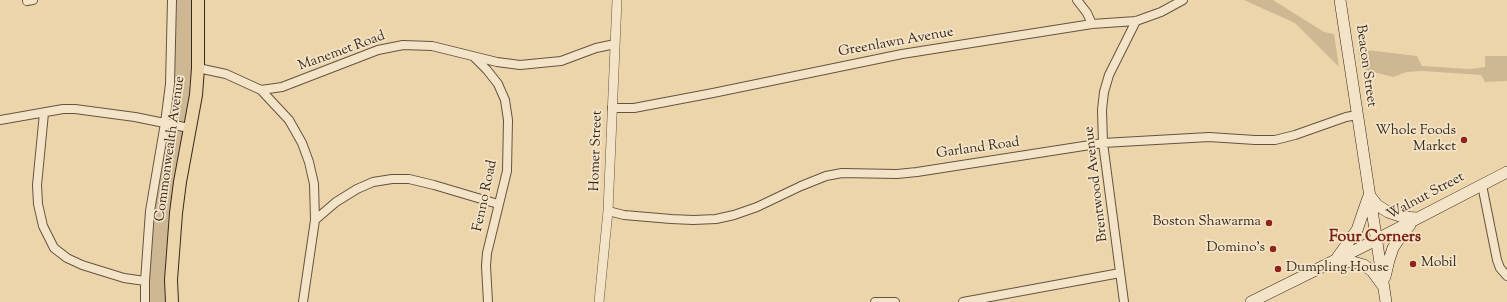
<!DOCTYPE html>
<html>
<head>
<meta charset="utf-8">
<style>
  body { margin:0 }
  canvas { display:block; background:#edd5ab }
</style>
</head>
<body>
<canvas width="1507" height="302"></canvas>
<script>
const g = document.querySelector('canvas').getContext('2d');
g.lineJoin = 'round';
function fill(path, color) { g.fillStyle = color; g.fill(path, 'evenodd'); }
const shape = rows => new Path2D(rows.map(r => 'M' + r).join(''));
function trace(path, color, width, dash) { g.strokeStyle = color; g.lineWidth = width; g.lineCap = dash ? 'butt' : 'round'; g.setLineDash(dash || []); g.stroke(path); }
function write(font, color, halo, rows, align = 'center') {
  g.font = font + ' "Sorts Mill Goudy",serif'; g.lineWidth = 3.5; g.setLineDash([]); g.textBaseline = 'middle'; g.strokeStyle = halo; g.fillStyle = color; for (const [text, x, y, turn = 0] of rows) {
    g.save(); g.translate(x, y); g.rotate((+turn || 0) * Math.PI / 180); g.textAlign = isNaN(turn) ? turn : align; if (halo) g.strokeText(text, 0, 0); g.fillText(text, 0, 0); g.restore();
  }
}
fill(shape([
  [172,0,198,0,199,7,172,302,145,302,145,281,165,123],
  [1244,0,1273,0,1324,32,1334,34,1339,67,1295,23],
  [1358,49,1417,56,1422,66,1470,69,1485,67,1485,56,1507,56,1507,81,1485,82,1481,75,1422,71,1407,72,1393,77,1361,69]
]), '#ceb893');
const minor = shape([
  [1077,0,1087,13,1092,24],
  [27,1,33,0],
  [475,58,487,70,498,84,505,100,508,120,507,171,487,253,486,266,488,302],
  [198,68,226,74,261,90,282,87,378,50,403,45,432,46,497,62,520,65,561,61,596,48,615,44],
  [261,90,289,120,302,143,309,162,314,184,315,220,303,302],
  [612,108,634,108,713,93,902,54,1092,24,1136,21,1161,12,1183,0],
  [44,113,37,185,38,204,43,226,54,248,67,258,82,265,124,278,145,281],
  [0,120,63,109,75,109,135,117,189,128],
  [1482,185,1497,260,1500,268,1507,276],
  [608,211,624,215,671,219,693,220,716,219,734,215,757,207,801,186,826,176,842,173,897,174,917,172,1103,143,1209,137,1255,140,1275,140,1295,135,1346,117,1357,115],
  [315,220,336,202,357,189,373,182,392,179,409,179,434,185,498,204],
  [145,302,145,281,150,211,165,123,170,84,172,0],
  [875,302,895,302],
  [963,302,1120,273],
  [1124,302,1103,143,1102,110,1104,92,1109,75,1136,21]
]);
const tertiary = shape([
  [599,302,608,211,617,0]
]);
const secondary = shape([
  [1340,0,1386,302],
  [1370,196,1377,205,1388,212,1403,217,1417,218],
  [1337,258,1357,230,1368,198],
  [1336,260,1353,262,1364,265,1372,271,1383,286],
  [1385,277,1389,260,1393,248,1401,236,1410,225],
  [1251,302,1366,245,1507,172]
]);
const primary = shape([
  [172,302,171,280,176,213,180,182,196,95,198,68,198,0]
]);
trace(minor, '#645340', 10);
trace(tertiary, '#645340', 10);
trace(secondary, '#37281d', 12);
trace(primary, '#37281d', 14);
trace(minor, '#f3e4c8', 8);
trace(tertiary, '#f3e4c8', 9);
trace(secondary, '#f3e4c8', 11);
trace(primary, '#edd5ab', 12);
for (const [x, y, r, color] of [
  [1464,140,4,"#8f2418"],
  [1269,223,4,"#8f2418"],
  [1273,249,4,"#8f2418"],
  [1413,264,4,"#8f2418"],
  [1278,269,4,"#8f2418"]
]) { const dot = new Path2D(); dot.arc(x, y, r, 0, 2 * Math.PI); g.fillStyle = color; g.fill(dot); trace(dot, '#f3e4c8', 1.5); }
write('14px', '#37281d', '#f3e4c8', [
  ["Greenlawn Avenue",896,43,-10],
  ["Manemet Road",342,52,-20],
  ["Beacon Street",1365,66,82],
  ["Commonwealth Avenue",171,149,-82],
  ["Garland Road",978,149,-8],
  ["Homer Street",597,151,-88],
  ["Brentwood Avenue",1097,184,-97],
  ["Fenno Road",486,196,-78],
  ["Walnut Street",1426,197,-28]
]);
write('14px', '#37281d', '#f3e4c8', [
  ["Whole Foods",1456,132],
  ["Market",1456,148],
  ["Boston Shawarma",1261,223],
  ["Domino's",1265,249],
  ["Mobil",1421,264,"left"],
  ["Dumpling House",1286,269,"left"]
], 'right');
write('bold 16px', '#7a1f14', '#f3e4c8', [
  ["Four Corners",1375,238]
]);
</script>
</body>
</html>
